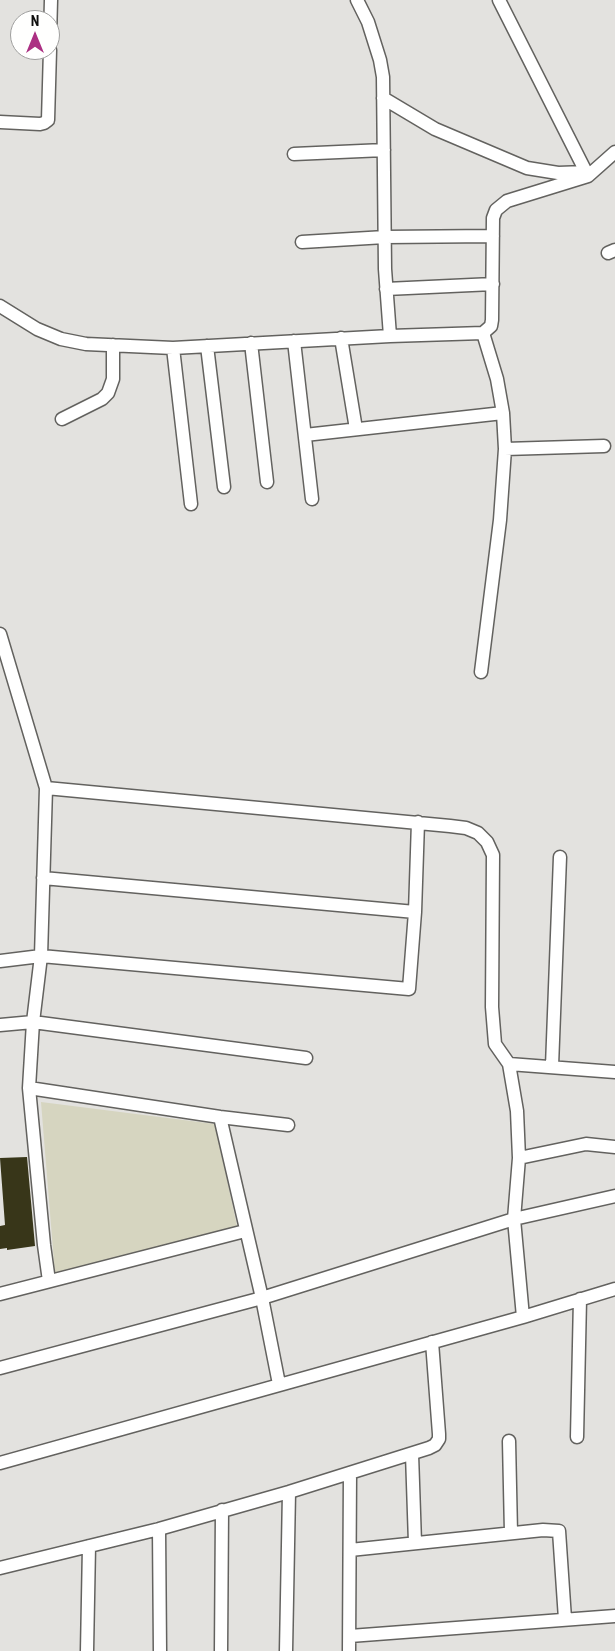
<!DOCTYPE html>
<html>
<head>
<meta charset="utf-8">
<style>
  body { margin:0 }
  #map { position:relative; width:615px; height:1651px; overflow:hidden; background:#e3e2df; font-family:"Roboto Condensed",sans-serif }
  canvas { display:block }
  .north { position:absolute; left:10px; top:10px; width:50px; height:50px; box-sizing:border-box; background:#fffffe; border:1px solid #9f9f9e; border-radius:50%; rotate:0deg; font-size:14px; font-weight:700; line-height:20px; text-align:center; color:#0f0f0e }
  .north::after { content:''; display:block; margin:auto; width:18px; height:22px; background:#ac3083; clip-path:polygon(50% 0,100% 100%,50% 72%,0 100%) }
</style>
</head>
<body>
<div id="map">
<canvas width="615" height="1651"></canvas>
<div class="north">N</div>
</div>
<script>
const g = document.querySelector('canvas').getContext('2d');
g.lineJoin = 'round';
function fill(path, color) { g.fillStyle = color; g.fill(path, 'evenodd'); }
const shape = rows => new Path2D(rows.map(r => 'M' + r).join(''));
function trace(path, color, width, dash) { g.strokeStyle = color; g.lineWidth = width; g.lineCap = dash ? 'butt' : 'round'; g.setLineDash(dash || []); g.stroke(path); }
fill(shape([
  [41,1102,215,1124,237,1226,55,1274]
]), '#d6d5c0');
fill(shape([
  [27,1157,35,1246,7,1250,7,1248,0,1249,0,1226,5,1225,0,1158]
]), '#383619');
const minor = shape([
  [357,0,368,22,380,60,383,77,385,269,390,336],
  [499,0,588,176],
  [50,37,51,0],
  [383,98,435,129,527,168,558,173,586,172],
  [0,122,40,124,44,123,48,120,50,50],
  [294,154,384,150],
  [302,242,385,237,493,236],
  [608,253,615,250],
  [386,289,493,284],
  [0,306,37,329,61,339,86,344,173,348,390,336,483,333,491,326,492,320,493,218,496,210,507,201,588,176,615,152],
  [341,338,356,429],
  [294,341,312,499],
  [251,343,267,482],
  [207,346,224,487],
  [173,348,191,504],
  [62,419,102,399,108,393,113,379,113,345],
  [305,435,503,413],
  [505,449,604,446],
  [0,634,46,788,41,956,33,1022,29,1088,44,1245,49,1281],
  [481,672,500,520,505,449,503,413,497,379,483,333],
  [46,788,450,826,466,828,478,833,487,842,493,855,492,1007,495,1044,509,1064,517,1111,519,1158,514,1219,523,1317],
  [43,878,415,912],
  [0,961,41,956,409,989,415,912,418,822],
  [0,1025,33,1022,306,1058],
  [509,1064,615,1072],
  [552,1066,560,857],
  [29,1088,220,1117,288,1125],
  [220,1117,262,1298,279,1384],
  [519,1158,586,1144,615,1147],
  [0,1294,245,1231],
  [0,1368,262,1298,514,1219,615,1196],
  [577,1437,580,1299],
  [509,1441,511,1533],
  [412,1454,415,1543],
  [0,1463,523,1317,615,1289],
  [159,1529,160,1651],
  [350,1550,543,1530,559,1531,565,1619],
  [0,1568,159,1529,289,1492,429,1448,435,1445,439,1439,439,1434,432,1342],
  [350,1636,615,1616],
  [87,1651,89,1546],
  [221,1651,222,1510],
  [286,1651,289,1492],
  [349,1651,350,1473]
]);
trace(minor, '#63625f', 15);
trace(minor, '#fff', 12);
</script>
</body>
</html>
